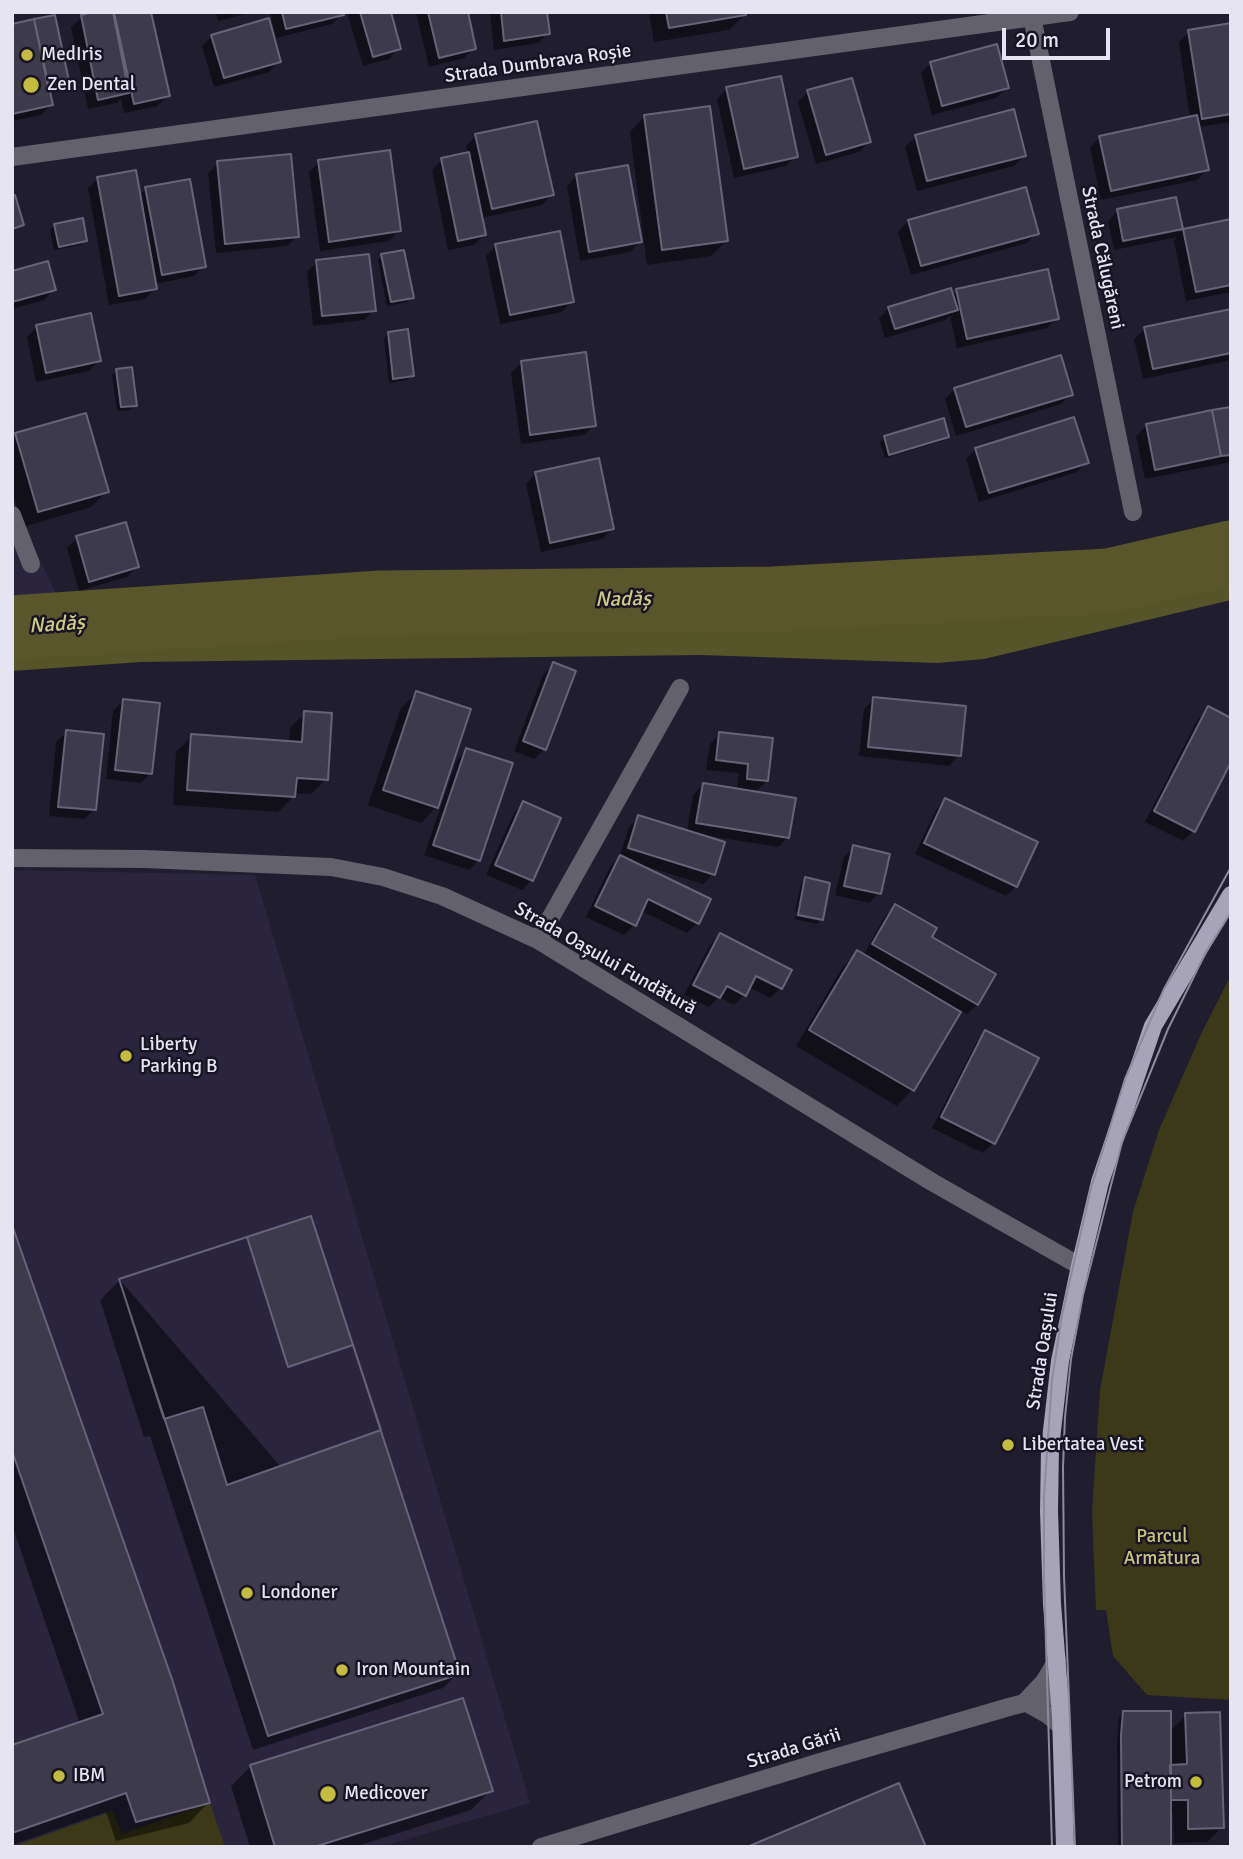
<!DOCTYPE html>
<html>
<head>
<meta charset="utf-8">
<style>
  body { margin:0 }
  #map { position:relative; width:1243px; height:1859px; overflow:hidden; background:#201d2e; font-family:Signika,sans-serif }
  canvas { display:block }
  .frame { position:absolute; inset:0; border:14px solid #e6e4f0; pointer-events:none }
  .scale { position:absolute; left:1002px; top:28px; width:108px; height:32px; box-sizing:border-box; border:4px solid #e6e4f0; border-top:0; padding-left:9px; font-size:21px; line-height:24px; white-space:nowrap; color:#e6e4f0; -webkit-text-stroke:5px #171424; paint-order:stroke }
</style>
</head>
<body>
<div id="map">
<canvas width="1243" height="1859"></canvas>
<div class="frame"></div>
<div class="scale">20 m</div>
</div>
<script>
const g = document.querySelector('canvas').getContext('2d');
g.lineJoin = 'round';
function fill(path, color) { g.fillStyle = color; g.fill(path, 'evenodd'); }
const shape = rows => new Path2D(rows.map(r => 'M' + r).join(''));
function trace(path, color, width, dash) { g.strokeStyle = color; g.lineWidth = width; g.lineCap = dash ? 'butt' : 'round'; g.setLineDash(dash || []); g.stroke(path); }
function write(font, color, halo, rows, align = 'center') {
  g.font = font + ' Signika,sans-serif'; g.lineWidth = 5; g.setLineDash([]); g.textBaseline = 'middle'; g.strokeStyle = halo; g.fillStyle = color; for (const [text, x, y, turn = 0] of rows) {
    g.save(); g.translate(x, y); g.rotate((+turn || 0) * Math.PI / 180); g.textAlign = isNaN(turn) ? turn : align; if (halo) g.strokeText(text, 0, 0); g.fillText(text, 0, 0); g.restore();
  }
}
fill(shape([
  [12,501,59,600,12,603],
  [12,870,255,875,530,1803,381,1847,12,1847]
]), '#2a253c');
fill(shape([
  [1231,975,1231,1700,1147,1695,1113,1656,1106,1610,1096,1610,1092,1512,1100,1390,1133,1212,1159,1130,1202,1032],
  [210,1803,225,1847,12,1847,113,1811,122,1834]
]), '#3b3917');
fill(shape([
  [1231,529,1231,600,984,659,937,663,700,655,141,662,12,671,12,603,59,600,551,580,1075,570,1171,547]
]), '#565429');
fill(shape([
  [102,12,149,12,168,96,157,106,124,113,121,99,117,103,88,109,71,27,82,17],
  [216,12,252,12,218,21],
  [270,12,342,12,342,14,332,24,276,38],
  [347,12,389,12,399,48,389,59,363,66],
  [416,12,466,12,474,48,464,58,429,67],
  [490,12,545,12,548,33,538,43,494,50],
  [649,12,744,12,744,15,729,30,654,42],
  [1231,25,1231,122,1198,127,1207,170,1197,180,1101,200,1090,147,1100,137,1190,118,1179,42,1189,32],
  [12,26,67,80,63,85,47,88,51,105,41,115,12,121],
  [212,36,279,61,269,72,214,87,202,46],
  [931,63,1007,88,996,98,932,115,921,73],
  [727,89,796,156,786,166,734,178,717,99],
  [808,92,869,142,859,152,816,164,798,102],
  [645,116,726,241,711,256,647,265,630,132],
  [476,136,552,194,542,205,481,218,484,235,474,245,448,250,432,170,442,160,468,154,466,146],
  [916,137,1024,156,1014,166,917,191,905,147],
  [319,162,399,231,389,241,320,251,309,172],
  [218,163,297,236,287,246,216,253,208,173],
  [577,175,640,242,630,252,580,261,567,186],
  [98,178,139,196,146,188,204,266,194,276,155,284,155,289,145,299,109,305,88,188],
  [1118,211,1181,228,1178,232,1231,221,1231,292,1186,301,1174,241,1177,237,1114,250,1108,221],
  [908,221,1037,233,1027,243,911,275,898,232],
  [55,225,85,241,81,245,54,250,50,230],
  [496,246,572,301,562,312,500,324,486,256],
  [382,256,412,297,407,302,387,306,378,260],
  [317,262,374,310,364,320,313,326,307,272],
  [12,273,54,289,44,300,12,309],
  [957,291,1057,318,1047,328,957,348,950,315,945,320,885,338,879,318,889,308,952,296],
  [1231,310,1231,360,1143,379,1134,339,1145,329],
  [37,326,99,361,89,371,36,382,27,337],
  [389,333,412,376,407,380,389,383,384,338],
  [521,363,594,425,584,435,521,444,511,373],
  [117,370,135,405,130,410,117,411,112,375],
  [955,389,1071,394,1061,404,956,436,945,399],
  [1231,408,1231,462,1145,479,1136,436,1146,426],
  [16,435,107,491,91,507,23,527,12,490,12,439],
  [947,436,943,441,885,458,880,442,885,438],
  [976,449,1087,462,1077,472,979,502,966,459],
  [536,473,612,529,602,539,541,552,526,484],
  [77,538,137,566,127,577,79,591,67,548],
  [553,664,544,749,534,759,514,751,543,675],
  [416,693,469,711,436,807,421,823,368,805,401,708],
  [874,699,959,755,949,766,859,756,864,709],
  [123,701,151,773,141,783,106,779,113,711],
  [1208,709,1193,831,1183,841,1145,822,1198,719],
  [305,713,326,779,311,794,294,793,294,796,278,812,173,805,176,752,192,736,289,743,290,728],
  [67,732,95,809,84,819,49,816,56,742],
  [720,733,767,781,754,793,788,837,778,847,709,836,713,874,703,884,641,865,640,867,697,923,687,933,641,911,634,925,624,935,586,917,610,867,619,858,629,827,639,817,687,832,693,795,703,785,737,790,739,773,706,770,710,744],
  [467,750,479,860,469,870,424,855,457,760],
  [946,800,1016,886,1006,896,915,854,936,810],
  [524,803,532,880,522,890,486,875,514,813],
  [854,847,879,893,869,903,835,895,844,857],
  [805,879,822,919,820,920,820,918,795,912,801,884],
  [895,906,930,938,977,1004,967,1014,960,1010,912,1090,897,1106,796,1046,842,968,857,952,863,956,885,916],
  [795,916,820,921,817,924,794,919],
  [720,935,781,988,770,998,749,987,744,995,734,1005,719,997,709,1007,684,995,710,945],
  [986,1032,993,1143,983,1153,932,1128,976,1043],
  [12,1231,208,1803,189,1823,116,1841,106,1812,12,1845,12,1747,80,1724,12,1525],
  [120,1280,458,1673,443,1688,253,1750,150,1436,144,1437,100,1300],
  [462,1700,491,1790,471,1810,354,1847,250,1847,231,1786,250,1767],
  [1123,1713,1169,1732,1186,1715,1222,1827,1207,1842,1174,1843,1173,1814,1169,1814,1169,1847,1118,1847,1117,1741,1119,1717],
  [1168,1748,1171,1748,1172,1766,1168,1766]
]), '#0007');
trace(shape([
  [12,628,381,603,773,599,1109,581,1231,553]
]), '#59562b', 65);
const building = shape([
  [94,12,113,12,129,93,98,100,81,15,94,12],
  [114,12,151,12,170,96,134,104,114,12],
  [282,12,343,12,344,15,286,29,282,12],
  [360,12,391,12,401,49,373,57,360,12],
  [428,12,468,12,476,49,439,58,428,12],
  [501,12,547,12,550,34,504,41,501,12],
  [666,12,746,12,746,15,669,28,666,12],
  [55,15,69,81,48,86,34,19,55,15],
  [269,18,281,62,224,78,211,35,269,18],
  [34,19,53,105,12,114,12,24,34,19],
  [1231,23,1231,114,1202,119,1188,30,1231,23],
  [997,44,1009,88,942,106,930,62,997,44],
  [781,76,798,157,744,169,726,87,781,76],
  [852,78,871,142,826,155,807,90,852,78],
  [710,106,728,241,662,250,644,115,710,106],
  [1014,109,1026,156,927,181,915,135,1014,109],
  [1197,115,1209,170,1111,191,1099,136,1197,115],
  [537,121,554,195,492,209,475,134,537,121],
  [390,150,401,231,329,242,318,160,390,150],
  [469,152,486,235,458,241,441,158,469,152],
  [291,154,299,237,225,244,217,161,291,154],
  [628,165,642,242,589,252,576,174,628,165],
  [136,170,157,289,119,296,97,177,136,170],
  [190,179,206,267,162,275,145,187,190,179],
  [1026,187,1039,234,921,266,908,220,1026,187],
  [15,195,24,225,12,229,12,196,15,195],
  [1176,197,1183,229,1123,241,1117,209,1176,197],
  [83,218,87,241,59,247,54,224,83,218],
  [1231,219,1231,285,1196,292,1183,229,1231,219],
  [560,231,574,302,510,315,495,244,560,231],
  [404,250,414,298,391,302,381,254,404,250],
  [369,254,376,311,322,316,316,260,369,254],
  [48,261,56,290,12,302,12,271,48,261],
  [1048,269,1059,319,967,339,956,289,1048,269],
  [951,288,958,310,895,329,888,307,951,288],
  [1231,309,1231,353,1153,369,1144,327,1231,309],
  [91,313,101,361,46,373,36,325,91,313],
  [408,329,414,376,393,379,388,332,408,329],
  [586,352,596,426,530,435,521,361,586,352],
  [1061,355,1073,395,966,427,954,388,1061,355],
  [132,367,137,406,121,407,116,369,132,367],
  [1231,407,1231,455,1221,456,1212,410,1231,407],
  [1212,410,1221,456,1155,470,1146,424,1212,410],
  [86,413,109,492,38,512,15,433,86,413],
  [1074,417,1089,463,989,493,975,448,1074,417],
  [944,418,949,437,889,455,884,436,944,418],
  [599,458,614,529,550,543,535,472,599,458],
  [126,522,139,567,89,582,76,536,126,522],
  [553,662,576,671,546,750,523,741,553,662],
  [416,691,471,709,438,808,383,790,416,691],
  [873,697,966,706,961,756,868,747,873,697],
  [123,699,160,703,152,774,115,770,123,699],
  [1208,706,1231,718,1231,762,1195,832,1154,811,1208,706],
  [304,711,332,713,328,780,297,778,295,797,187,790,191,734,302,742,304,711],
  [66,730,104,734,96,810,58,807,66,730],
  [719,732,773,738,768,781,747,779,748,764,716,760,719,732],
  [466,748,513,763,480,861,433,845,466,748],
  [703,783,796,798,789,838,696,823,703,783],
  [945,798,1038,842,1017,887,924,843,945,798],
  [523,801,561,818,533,881,495,865,523,801],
  [638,815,725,842,715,875,628,848,638,815],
  [853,845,890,854,881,894,844,886,853,845],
  [620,855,711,899,699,924,648,899,636,926,595,906,620,855],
  [805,877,830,883,823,920,798,915,805,877],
  [895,904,937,928,932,937,996,974,978,1005,872,944,895,904],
  [720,933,792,970,782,989,756,976,746,996,727,986,720,998,693,985,720,933],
  [857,950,961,1012,914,1091,809,1030,857,950],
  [985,1030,1039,1058,995,1144,941,1117,985,1030],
  [311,1216,460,1674,268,1736,119,1279,311,1216],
  [12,1225,172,1679,210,1803,136,1822,126,1793,12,1833,12,1745,103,1714,12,1451,12,1225],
  [247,1237,288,1367,353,1345,381,1430,227,1485,203,1407,164,1419,119,1279,247,1237],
  [463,1698,493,1791,314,1847,275,1847,250,1765,463,1698],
  [1123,1711,1171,1711,1171,1847,1122,1847,1121,1735,1123,1711],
  [1220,1712,1224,1828,1188,1829,1188,1800,1171,1800,1170,1765,1187,1764,1185,1713,1220,1712],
  [899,1783,926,1847,747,1847,899,1783]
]);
fill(building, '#3d3a4c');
trace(building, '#676378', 2);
trace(shape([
  [1031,12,1133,512],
  [12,157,1070,12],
  [12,515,31,564],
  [12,858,145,859,331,867,383,877,442,896,538,940,932,1182,1080,1266],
  [538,940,680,688],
  [1057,1660,1044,1682,1025,1702,1048,1715,1062,1727],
  [541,1847,820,1762,1009,1707,1059,1694]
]), '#63616b', 18);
trace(shape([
  [1065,1847,1061,1716,1052,1604,1049,1511,1050,1448,1060,1361,1080,1266,1100,1182,1153,1026,1231,895]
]), '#a7a4b7', 18);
trace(shape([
  [1052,1847,1044,1577,1044,1496,1052,1380,1062,1315,1091,1188,1125,1079,1164,989,1231,867],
  [1075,1847,1064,1576,1063,1467,1065,1417,1071,1359,1083,1295,1122,1142,1168,1029,1206,952,1231,912]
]), '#8d8b99', 2);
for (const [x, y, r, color] of [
  [27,55,7,"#c4bc3e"],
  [31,85,9,"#c4bc3e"],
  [126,1056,7,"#c4bc3e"],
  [1008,1445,7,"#c4bc3e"],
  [247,1593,7,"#c4bc3e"],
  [342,1670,7,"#c4bc3e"],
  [59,1776,7,"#c4bc3e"],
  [1196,1782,7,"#c4bc3e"],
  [328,1794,9,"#c4bc3e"]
]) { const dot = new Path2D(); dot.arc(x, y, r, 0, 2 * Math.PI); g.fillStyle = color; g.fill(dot); trace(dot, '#171424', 2.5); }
write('19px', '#e6e4f0', '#171424', [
  ["MedIris",41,55],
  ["Zen Dental",47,85],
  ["Liberty",140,1045],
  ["Parking B",140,1067],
  ["Libertatea Vest",1022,1445],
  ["Londoner",261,1593],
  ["Iron Mountain",356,1670],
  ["IBM",73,1776],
  ["Petrom",1182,1782,"right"],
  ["Medicover",344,1794]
], 'left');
write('19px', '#e6e4f0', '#171424', [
  ["Strada Dumbrava Roșie",538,64,-8],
  ["Strada Călugăreni",1102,258,78],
  ["Strada Oașului Fundătură",605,959,30],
  ["Strada Oașului",1043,1351,-81],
  ["Strada Gării",794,1749,-17]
]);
write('19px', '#c8c47d', '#171424', [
  ["Parcul",1162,1537],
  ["Armătura",1162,1559]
]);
write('italic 21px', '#cecb83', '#171424', [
  ["Nadăș",623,600,-1],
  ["Nadăș",57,625,-4]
]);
</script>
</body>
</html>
